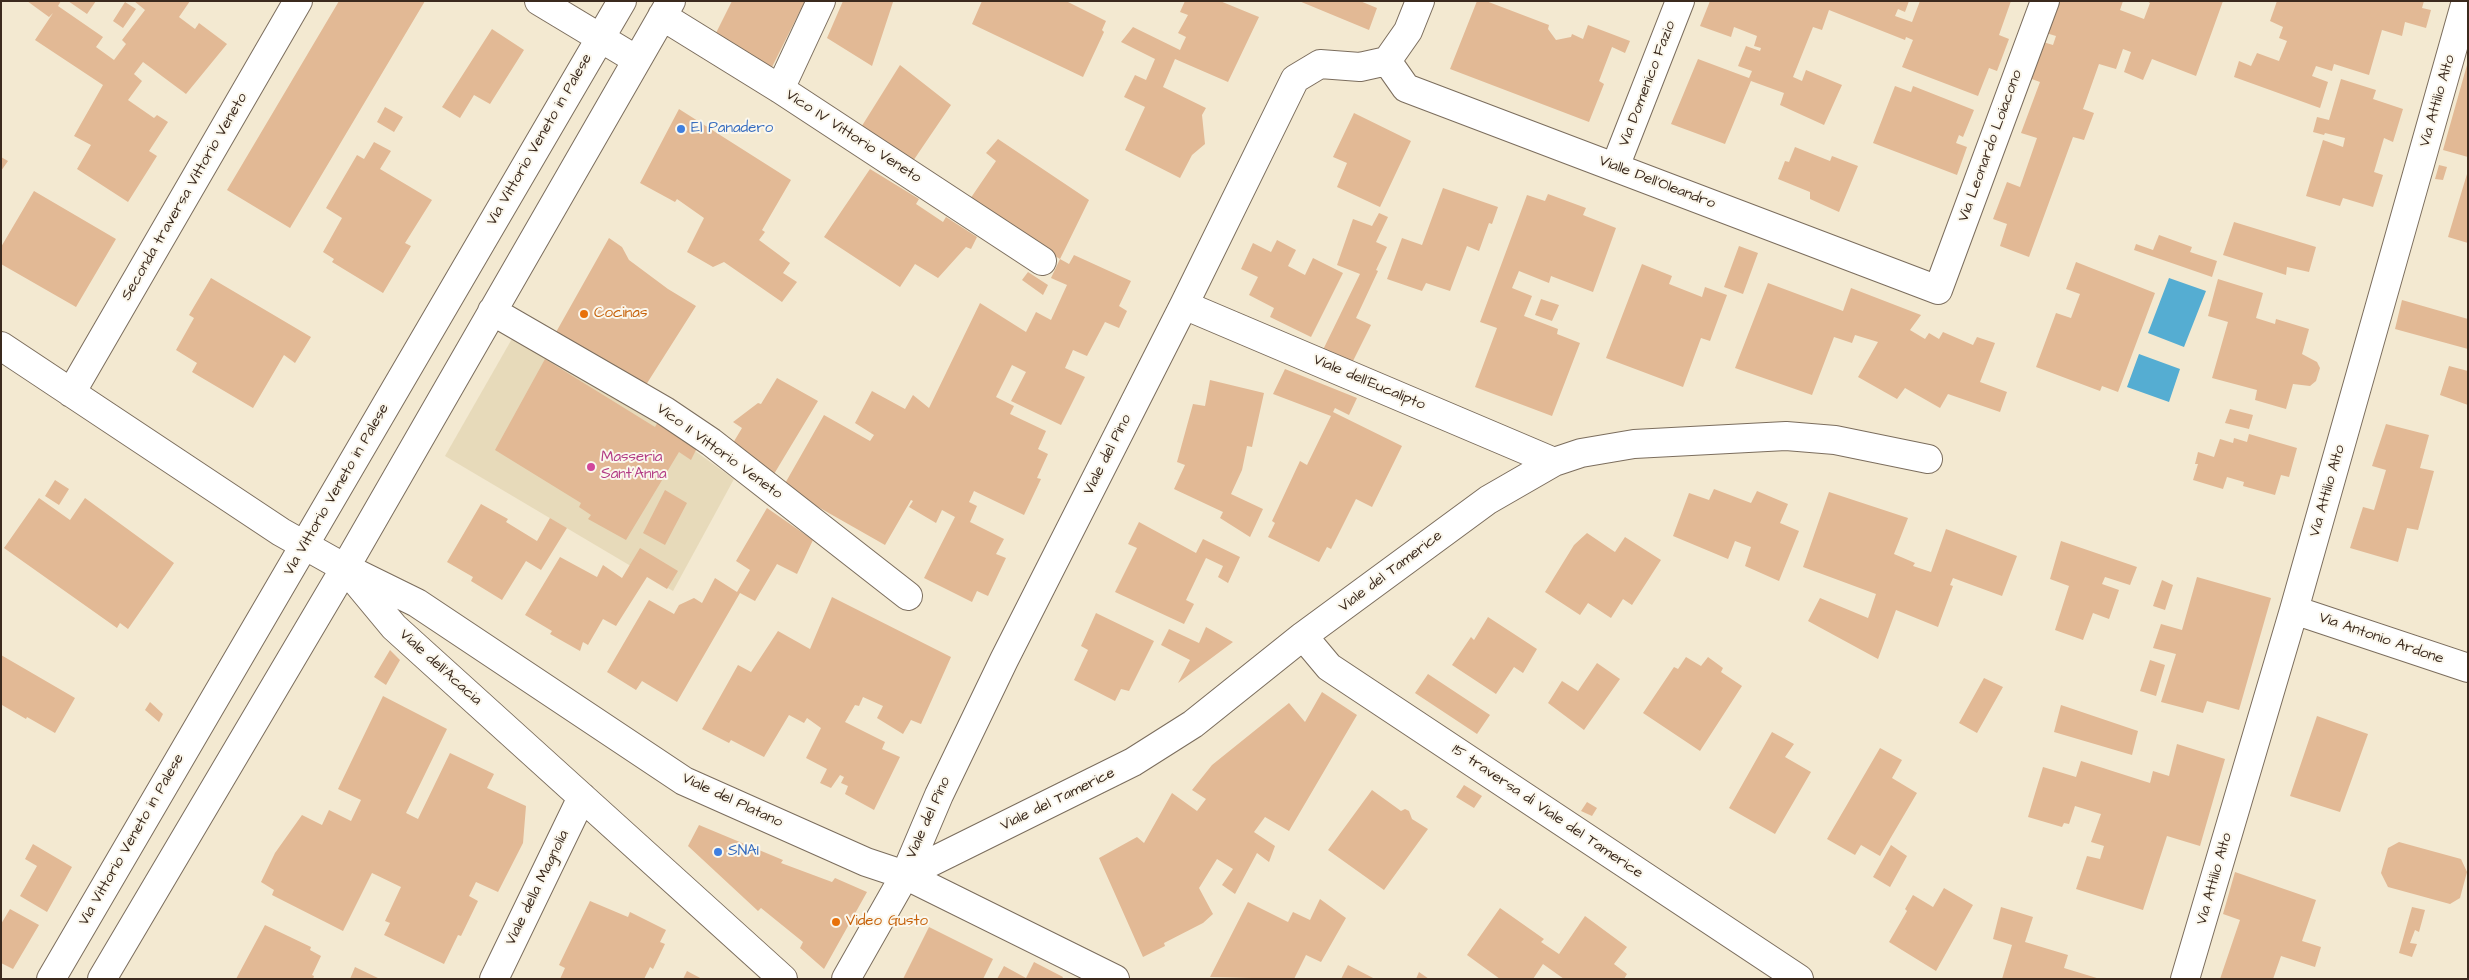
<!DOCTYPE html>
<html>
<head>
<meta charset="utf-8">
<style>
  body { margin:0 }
  #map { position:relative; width:2469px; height:980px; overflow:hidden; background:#f3e9d1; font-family:"Architects Daughter",sans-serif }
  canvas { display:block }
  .frame { position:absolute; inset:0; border:2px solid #3b2a1e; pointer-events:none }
</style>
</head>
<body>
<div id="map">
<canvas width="2469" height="980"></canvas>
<div class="frame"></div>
</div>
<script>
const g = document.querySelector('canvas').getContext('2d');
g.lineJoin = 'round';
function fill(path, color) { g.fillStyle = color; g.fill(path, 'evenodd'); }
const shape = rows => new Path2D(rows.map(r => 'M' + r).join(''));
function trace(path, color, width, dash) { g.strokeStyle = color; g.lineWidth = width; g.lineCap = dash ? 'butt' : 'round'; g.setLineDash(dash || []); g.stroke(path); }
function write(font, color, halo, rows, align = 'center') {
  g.font = font + ' "Architects Daughter",sans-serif'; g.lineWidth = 4; g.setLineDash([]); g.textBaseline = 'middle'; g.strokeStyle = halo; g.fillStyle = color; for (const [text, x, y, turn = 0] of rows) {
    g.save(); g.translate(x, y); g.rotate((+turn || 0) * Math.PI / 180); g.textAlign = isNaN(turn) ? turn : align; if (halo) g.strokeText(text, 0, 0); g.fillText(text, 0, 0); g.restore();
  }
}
fill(shape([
  [513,337,649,418,734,479,673,591,445,456]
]), '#e7daba');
fill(shape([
  [2169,278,2206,291,2184,347,2148,333],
  [2139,354,2180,369,2169,402,2127,387]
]), '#55add2');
fill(shape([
  [27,1,61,1,58,6,103,37,96,47,114,60,126,44,122,40,145,10,134,1,190,1,179,17,195,29,199,23,227,44,186,94,143,62,134,74,142,81,128,100,154,118,157,115,168,122,149,151,157,156,128,202,77,169,91,145,74,136,103,85,35,40,53,13,49,17],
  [68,1,96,1,87,14],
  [339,1,425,1,290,228,227,190],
  [732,1,805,1,770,71,714,37],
  [843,1,893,2,872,66,827,38],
  [982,1,1066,1,1106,21,1102,30,1104,32,1083,77,972,24],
  [1185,1,1220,1,1259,17,1228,82,1175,59,1163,87,1206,108,1202,115,1205,144,1192,155,1180,178,1125,150,1145,107,1124,97,1135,75,1146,80,1155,59,1121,42,1133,27,1180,50,1186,37,1178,33,1188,15,1180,12],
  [1299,1,1360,1,1377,8,1369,30],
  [1477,1,1486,1,1549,25,1548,29,1556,40,1571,37,1572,34,1583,39,1588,25,1630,41,1625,53,1612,47,1599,81,1604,84,1589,122,1450,69],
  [1710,1,1909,1,1905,12,1898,9,1895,16,1912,22,1920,1,2011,1,1999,35,2009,39,1997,71,1989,68,1978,96,1902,67,1913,40,1906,37,1905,40,1829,10,1822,30,1813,27,1793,77,1802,81,1806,70,1842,85,1824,125,1780,105,1784,93,1751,81,1725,144,1671,124,1698,59,1749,78,1752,71,1738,66,1746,46,1760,51,1761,48,1754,46,1757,36,1734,27,1731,37,1700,26],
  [2058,1,2123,1,2120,10,2144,19,2150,3,2147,1,2223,1,2196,76,2152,59,2143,80,2124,72,2131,52,2123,49,2116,69,2099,64,2083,109,2094,113,2084,140,2073,137,2029,257,2000,246,2007,224,1993,219,2007,182,2020,187,2037,138,2021,133,2040,82,2029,78,2043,42,2053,45,2056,36,2046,33],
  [2277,1,2424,1,2422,8,2431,10,2426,28,2405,22,2402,36,2382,30,2369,75,2334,64,2332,71,2316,66,2312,76,2328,82,2320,108,2234,77,2239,61,2251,66,2257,53,2279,61,2287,41,2279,38,2283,27,2270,21],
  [125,2,136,9,123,28,113,21],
  [492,29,524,50,490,104,474,95,460,118,442,107],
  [900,65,951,105,911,164,860,129],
  [2467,65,2468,65,2468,157,2443,150],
  [2341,79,2376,90,2373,99,2403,109,2393,142,2384,138,2374,172,2383,175,2373,207,2343,198,2340,206,2306,196,2323,140,2343,147,2345,138,2325,133,2324,135,2313,132,2317,117,2329,120],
  [1895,86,1911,92,1913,86,1974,110,1963,137,1959,135,1956,143,1967,147,1957,175,1873,143],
  [385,107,403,117,394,132,377,122],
  [679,109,791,180,762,230,765,232,759,240,790,263,783,273,797,282,782,302,724,262,713,267,687,252,704,218,677,199,675,202,640,183],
  [1354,113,1411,141,1380,207,1337,187,1347,163,1333,157],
  [998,139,1089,200,1060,259,968,202,996,161,986,153],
  [374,142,391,151,380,169,432,200,405,243,411,246,383,293,332,262,334,259,323,252,342,218,326,208,357,155,364,159],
  [1795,147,1830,161,1832,156,1858,166,1839,212,1810,199,1810,192,1778,179,1785,161,1789,162],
  [1,157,8,161,1,171],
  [2439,165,2447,167,2443,180,2435,179],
  [870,169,919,199,916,204,943,222,946,217,977,237,971,249,966,247,938,278,915,264,900,287,824,237],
  [2467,174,2468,174,2468,243,2448,237],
  [1443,188,1498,207,1492,224,1489,223,1479,251,1467,246,1450,291,1426,283,1422,291,1387,279,1402,238,1422,245],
  [34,191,116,239,76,307,1,264,1,247],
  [1548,194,1586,208,1583,215,1616,228,1593,292,1551,276,1549,283,1519,271,1512,288,1532,296,1524,316,1558,329,1557,334,1580,343,1552,416,1475,387,1497,328,1480,322,1527,195,1545,201],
  [1379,213,1388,217,1376,242,1387,247,1376,270,1378,271,1356,318,1371,325,1349,369,1320,356,1360,274,1337,265,1353,219,1372,226],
  [2234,222,2316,247,2309,272,2287,267,2286,275,2223,255],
  [2159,235,2192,247,2190,252,2217,261,2212,277,2134,250,2136,244,2153,250],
  [609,238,622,247,629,260,668,289,696,306,644,388,555,334],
  [1277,240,1296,250,1288,266,1305,275,1313,258,1343,273,1311,337,1270,317,1274,308,1249,295,1258,277,1241,269,1253,243,1271,252],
  [1739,246,1758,253,1743,294,1724,287],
  [1074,255,1131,281,1119,306,1127,311,1119,328,1105,322,1087,356,1073,350,1065,368,1085,377,1061,425,1011,401,1026,372,1012,365,996,397,1014,406,1010,414,1046,431,1038,449,1048,454,1037,478,1041,479,1024,515,974,491,969,502,977,506,970,522,1004,539,996,554,1006,558,988,596,977,591,972,602,924,578,955,517,942,510,936,523,909,507,913,501,911,500,885,545,783,487,824,415,870,441,874,435,855,423,872,391,905,409,913,395,929,408,980,303,1026,332,1036,312,1051,320,1067,285,1051,278,1060,259,1069,264],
  [2076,262,2155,293,2118,392,2102,386,2100,391,2036,367,2056,313,2071,318,2080,294,2066,289],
  [1642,264,1672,276,1669,284,1702,297,1705,287,1727,295,1710,341,1701,338,1683,387,1606,358],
  [1028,272,1048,285,1043,295,1022,280],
  [211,278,311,337,295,363,284,355,253,408,192,372,197,363,176,350,194,318,189,315],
  [2218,279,2263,293,2256,318,2275,324,2276,319,2309,329,2302,354,2317,362,2320,368,2316,381,2310,386,2293,384,2286,409,2255,400,2257,390,2212,378,2228,322,2208,316],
  [1768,283,1843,311,1851,288,1921,315,1910,330,1925,339,1929,333,1939,339,1943,332,1973,345,1977,337,1995,343,1980,382,2007,392,2000,412,1948,394,1940,408,1905,388,1897,399,1858,377,1878,342,1855,335,1852,343,1834,337,1812,395,1735,368],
  [1541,299,1559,305,1552,321,1535,315],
  [2402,300,2468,319,2468,349,2395,329],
  [545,359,655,427,659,420,699,444,691,460,679,452,626,540,588,519,591,515,579,507,581,503,495,450],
  [2449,366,2468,371,2468,405,2440,395],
  [1285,369,1357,398,1349,415,1335,408,1333,412,1402,446,1372,507,1356,499,1331,549,1327,547,1319,562,1268,537,1275,523,1272,521,1300,461,1307,465,1331,416,1273,394],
  [777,378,818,401,771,479,730,448,742,428,733,422,758,403,761,404],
  [1210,380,1264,393,1252,447,1247,446,1242,470,1231,494,1263,509,1250,537,1220,518,1223,512,1174,489,1185,465,1177,462,1193,404,1205,406],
  [2230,409,2253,415,2249,429,2225,423],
  [2386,424,2429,435,2420,468,2434,471,2418,530,2407,528,2398,562,2350,548,2363,507,2374,510,2386,470,2372,466],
  [2249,434,2297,448,2289,477,2281,475,2275,495,2243,486,2244,482,2227,477,2223,489,2193,480,2198,464,2195,464,2198,452,2214,457,2220,439,2233,443,2234,438,2247,442],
  [55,480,69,489,59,505,45,496],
  [1714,489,1751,503,1757,491,1788,504,1780,523,1799,531,1779,581,1745,566,1751,547,1735,541,1728,559,1673,536,1689,493,1709,500],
  [665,490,687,503,665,545,643,533],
  [1829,492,1908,518,1894,554,1915,563,1913,566,1931,572,1946,529,2017,556,2002,596,1953,578,1950,585,1953,586,1938,627,1896,610,1878,659,1808,621,1820,598,1868,618,1876,594,1803,567],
  [39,498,70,520,85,498,174,563,128,629,120,623,117,628,4,548],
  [481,504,508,519,506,522,537,541,550,518,567,528,541,570,526,561,502,600,471,581,473,577,447,562],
  [767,508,813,540,797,574,777,564,755,601,740,593,677,702,642,681,636,690,607,672,649,600,674,614,679,605,694,598,702,603,715,578,737,592,750,570,736,561],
  [1139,522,1196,553,1203,539,1240,557,1228,583,1218,577,1223,566,1206,558,1186,600,1194,604,1184,624,1115,592,1137,548,1128,544],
  [1587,533,1615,552,1625,537,1661,560,1632,605,1623,599,1611,618,1588,603,1580,615,1545,592,1574,545],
  [2061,541,2137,567,2130,585,2105,577,2102,584,2119,590,2109,619,2093,613,2083,640,2055,630,2069,586,2050,579],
  [640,548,678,571,667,589,647,577,616,626,603,619,588,645,583,642,580,651,550,634,552,631,525,615,560,557,597,577,603,565,622,578],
  [2197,577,2271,598,2239,710,2207,701,2203,713,2161,702,2176,654,2153,648,2161,624,2182,630],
  [2162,580,2173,585,2165,610,2153,606],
  [832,597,951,657,921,724,911,720,903,734,877,718,883,706,863,697,859,706,855,705,845,722,885,742,882,749,900,757,874,810,845,794,848,786,841,783,844,777,840,775,831,788,820,783,827,769,806,758,821,728,807,718,804,723,789,715,764,757,731,740,729,743,702,729,738,665,751,672,778,631,810,649],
  [1096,613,1154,641,1129,691,1121,689,1115,701,1074,680,1088,650,1081,646],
  [1488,617,1537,649,1523,673,1514,667,1496,694,1452,665,1471,637,1474,640],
  [1206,627,1233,642,1178,683,1190,660,1161,645,1169,629,1199,643],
  [390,650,400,660,386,685,374,677],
  [1,655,75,698,55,733,27,717,26,719,2,705,1,707],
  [1686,657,1701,666,1708,657,1723,668,1721,672,1742,686,1700,751,1643,713,1674,667,1678,669],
  [2150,660,2165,665,2156,696,2140,691],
  [1597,663,1620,679,1584,730,1548,703,1562,681,1578,691],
  [1428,674,1490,715,1477,734,1415,693],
  [1984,678,2003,687,1977,733,1959,723],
  [1322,692,1357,715,1289,831,1265,817,1254,832,1275,846,1269,862,1257,853,1235,894,1222,885,1233,869,1217,859,1199,888,1213,914,1203,923,1164,943,1165,946,1143,957,1099,858,1137,837,1144,843,1172,793,1197,811,1206,799,1192,790,1212,765,1289,703,1305,722],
  [383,696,447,729,406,813,418,819,450,753,494,774,487,788,526,806,523,843,498,892,476,882,469,896,478,901,461,936,458,935,444,964,384,935,390,923,385,921,401,887,372,873,343,931,272,895,274,890,261,882,275,853,302,815,322,825,329,810,351,821,361,800,338,789],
  [150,702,163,714,159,722,145,710],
  [2061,705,2138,731,2132,755,2054,732],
  [2317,716,2368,734,2340,812,2290,796],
  [1772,732,1794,744,1785,757,1811,772,1775,834,1729,808],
  [2177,744,2225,759,2200,846,2167,836,2143,910,2076,889,2087,856,2100,859,2104,846,2091,842,2101,814,2075,806,2069,824,2064,823,2062,827,2028,817,2043,767,2076,777,2081,761,2150,783,2153,771,2169,776],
  [1880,748,1902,760,1892,778,1917,793,1880,856,1861,845,1855,855,1827,839],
  [1464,785,1482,796,1474,808,1456,797],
  [1372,790,1401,811,1405,809,1409,811,1412,819,1428,829,1384,890,1328,850],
  [1587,802,1597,808,1592,816,1581,811],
  [699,825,783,860,781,863,832,882,835,878,867,892,824,969,800,948,803,942,761,908,758,911,688,846],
  [2399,842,2461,859,2467,872,2460,898,2450,904,2388,887,2381,873,2388,848],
  [33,844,72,867,47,912,20,896,37,866,25,859],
  [1891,845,1907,856,1890,887,1873,877],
  [2235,872,2316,900,2302,941,2321,947,2315,967,2281,956,2273,979,2220,979,2240,920,2223,914],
  [1944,888,1973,905,1936,971,1889,942,1907,911,1905,909,1913,895,1933,907],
  [1320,899,1346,918,1321,962,1306,955,1294,979,1210,977,1248,902,1288,922,1293,912,1310,920],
  [590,901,628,917,630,912,666,930,660,942,665,944,653,969,650,967,644,979,560,979,565,968,559,965],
  [2001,907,2033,917,2025,942,2068,955,2064,968,2100,979,2002,979,2012,945,1993,939],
  [2412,907,2425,910,2419,932,2415,930,2410,943,2417,944,2412,957,2399,953],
  [1500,908,1544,939,1541,942,1559,954,1585,916,1627,947,1614,964,1627,974,1624,979,1564,979,1543,964,1533,979,1500,979,1467,955],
  [10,909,39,925,13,969,1,963,1,924],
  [265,925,311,947,310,950,321,956,312,975,314,976,313,979,236,979],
  [929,927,993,959,983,979,903,979],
  [1034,962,1063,977,1062,979,997,979,1004,966,1026,978],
  [1348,965,1375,979,1341,979],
  [355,967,380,979,350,979],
  [687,971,702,979,683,979],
  [1419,972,1429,979,1416,979]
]), '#e2b995');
const street = shape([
  [539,1,637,60],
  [662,16,780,89,1042,261],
  [1387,61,1406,88,1938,290,2045,1],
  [780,89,821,1],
  [1615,167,1680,1],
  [1184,305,1554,462],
  [492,311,665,411,711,442,908,596],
  [1,346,281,532,345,568,394,627,783,979],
  [71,393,298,1],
  [356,573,417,603,684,781,866,862,905,875,1115,979],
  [2294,610,2468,668],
  [1303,636,1329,667,1799,979],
  [905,875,1133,762,1193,724,1303,636,1488,500,1554,462,1581,453,1634,444,1786,436,1835,440,1928,459],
  [51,979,622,1],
  [102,979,345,568,671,1],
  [494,979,582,797],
  [846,979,905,875,939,795,1004,660,1184,305,1295,79,1320,64,1360,67,1387,61,1408,31,1420,1],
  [2185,979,2294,610,2466,1]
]);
trace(street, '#7b6d5d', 30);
trace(street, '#fff', 28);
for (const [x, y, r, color] of [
  [681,129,5,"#3f7fe0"],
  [584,314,5,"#e8710a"],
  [591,467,5,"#d1479c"],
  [718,852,5,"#3f7fe0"],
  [836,922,5,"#e8710a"]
]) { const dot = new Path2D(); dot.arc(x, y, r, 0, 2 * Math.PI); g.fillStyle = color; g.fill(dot); trace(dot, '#fbf7ec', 2); }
write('15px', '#3b2a1e', '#fbf7ec', [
  ["Via Domenico Fazio",1648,84,-69],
  ["Via Attilio Alto",2438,101,-74],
  ["Vico IV Vittorio Veneto",853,137,33],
  ["Via Vittorio Veneto in Palese",540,140,-60],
  ["Via Leonardo Loiacono",1991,146,-70],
  ["Vialle Dell'Oleandro",1657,183,21],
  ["Seconda traversa Vittorio Veneto",185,197,-60],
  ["Viale dell'Eucalipto",1369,383,23],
  ["Vico II Vittorio Veneto",719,452,36],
  ["Viale del Pino",1108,455,-63],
  ["Via Vittorio Veneto in Palese",337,490,-60],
  ["Via Attilio Alto",2328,491,-74],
  ["Viale del Tamerice",1391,572,-37],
  ["Via Antonio Ardone",2381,639,19],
  ["Viale dell'Acacia",440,668,42],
  ["Viale del Tamerice",1058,800,-26],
  ["Viale del Platano",732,801,25],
  ["15 traversa di Viale del Tamerice",1547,812,34],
  ["Viale del Pino",929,818,-66],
  ["Via Vittorio Veneto in Palese",132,840,-60],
  ["Via Attilio Alto",2215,879,-74],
  ["Viale della Magnolia",538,888,-64]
]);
write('15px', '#366cbe', '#fbf7ec', [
  ["El Panadero",691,129],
  ["SNAI",728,852]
], 'left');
write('15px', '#c56008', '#fbf7ec', [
  ["Cocinas",594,314],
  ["Video Gusto",846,922]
], 'left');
write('15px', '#b23c85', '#fbf7ec', [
  ["Masseria",601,458],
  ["Sant’Anna",601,475]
], 'left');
</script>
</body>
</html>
